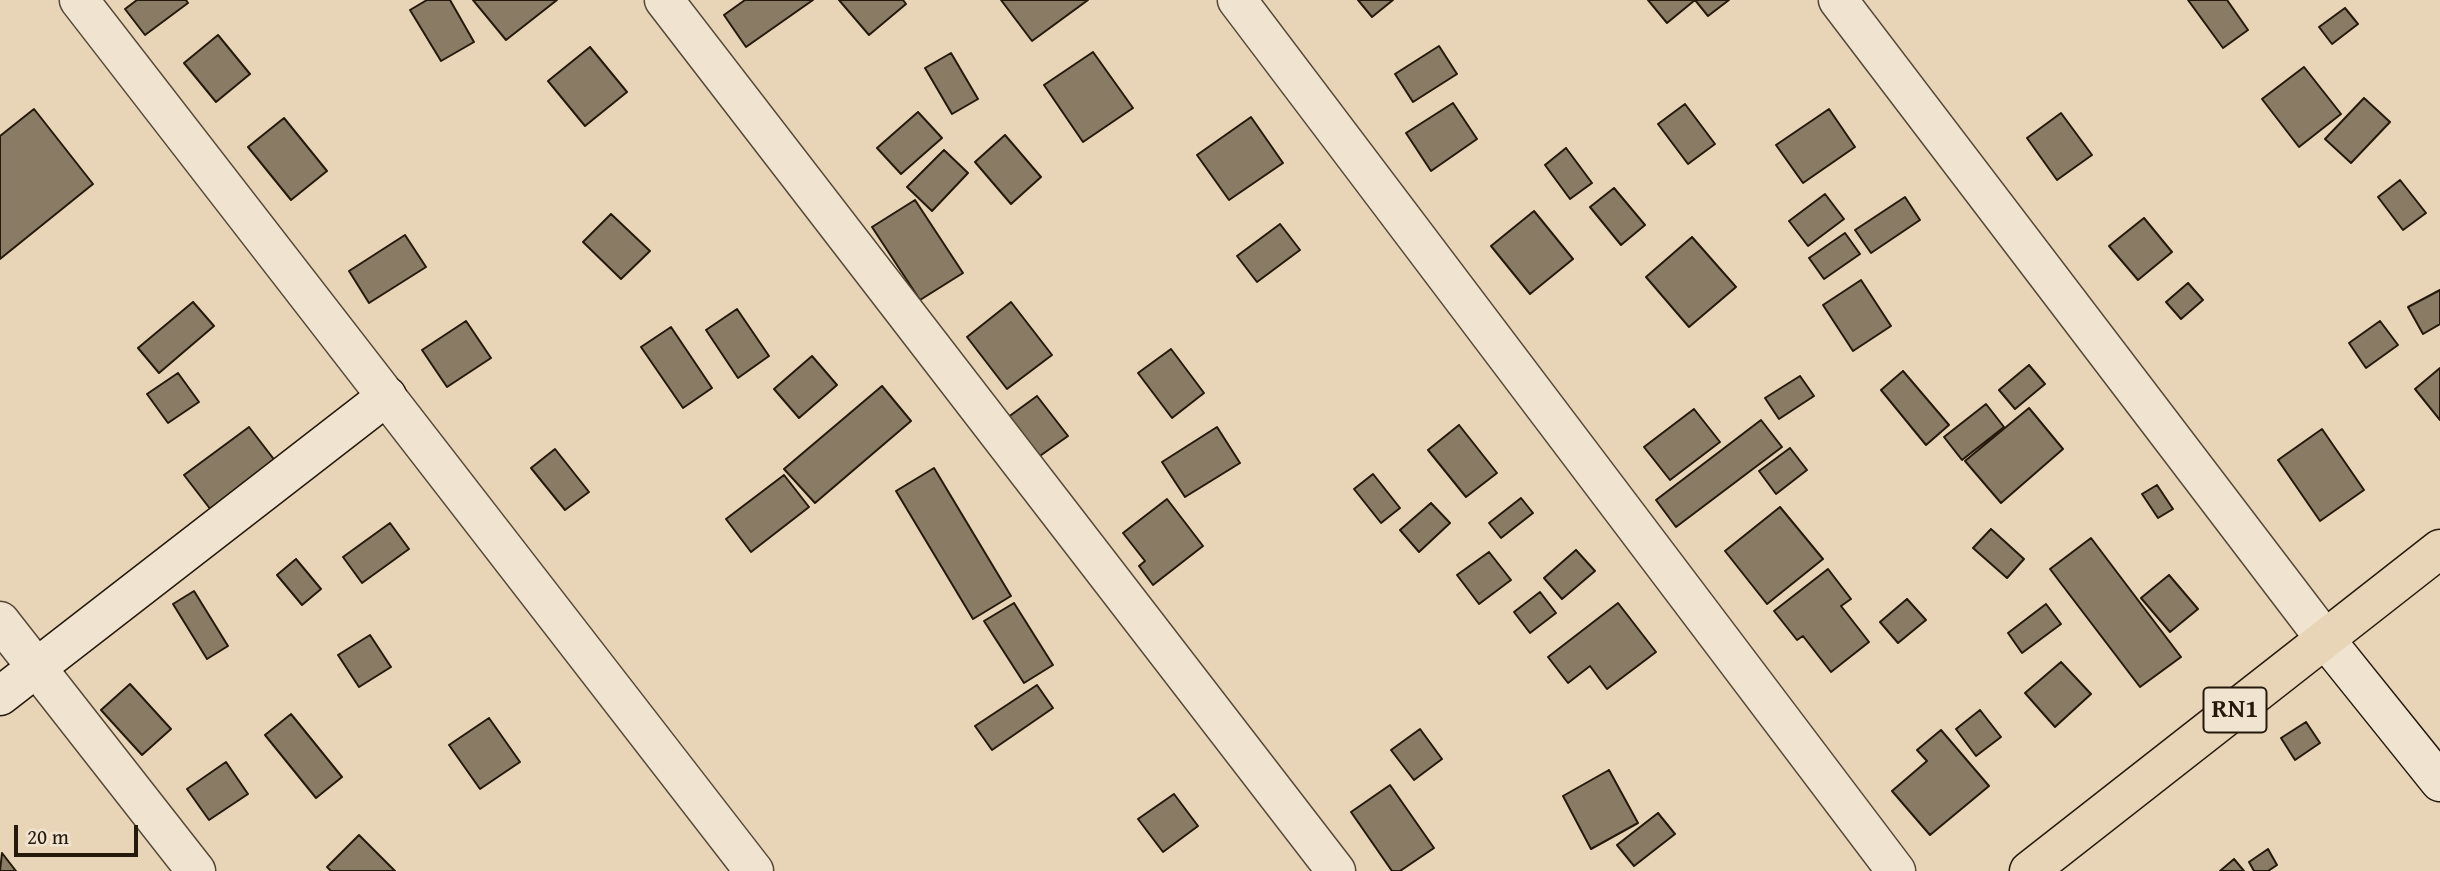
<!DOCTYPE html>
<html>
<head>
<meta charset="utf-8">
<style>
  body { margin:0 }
  #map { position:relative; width:2440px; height:871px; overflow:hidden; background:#e8d5b8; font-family:"Gentium Book Plus",serif }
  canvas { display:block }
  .scale { position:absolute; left:14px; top:825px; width:124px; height:32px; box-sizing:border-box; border:4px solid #25190b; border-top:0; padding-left:9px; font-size:21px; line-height:24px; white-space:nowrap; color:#25190b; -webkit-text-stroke:5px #f0e4d1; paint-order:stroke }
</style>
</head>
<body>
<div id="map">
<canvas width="2440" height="871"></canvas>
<div class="scale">20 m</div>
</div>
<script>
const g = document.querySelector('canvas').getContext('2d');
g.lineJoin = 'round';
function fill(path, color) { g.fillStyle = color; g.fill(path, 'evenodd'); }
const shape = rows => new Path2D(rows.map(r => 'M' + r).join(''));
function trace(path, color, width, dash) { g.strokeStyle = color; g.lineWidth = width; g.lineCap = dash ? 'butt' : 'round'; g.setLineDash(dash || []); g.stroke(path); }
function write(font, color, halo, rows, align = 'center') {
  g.font = font + ' "Gentium Book Plus",serif'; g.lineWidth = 6; g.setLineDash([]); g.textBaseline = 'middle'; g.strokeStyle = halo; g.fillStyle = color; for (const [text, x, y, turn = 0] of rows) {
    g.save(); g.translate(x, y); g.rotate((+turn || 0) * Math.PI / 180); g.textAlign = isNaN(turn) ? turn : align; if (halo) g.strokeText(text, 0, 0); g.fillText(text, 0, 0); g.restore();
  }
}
const building = shape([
  [137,0,186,0,188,3,145,35,125,9,137,0],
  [427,0,450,0,474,42,441,61,410,10,427,0],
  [473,0,557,0,506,40,473,0],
  [745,0,813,0,746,47,724,15,745,0],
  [839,0,903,0,906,4,869,35,839,0],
  [1001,0,1088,0,1032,41,1001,0],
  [1358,0,1393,0,1372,17,1358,0],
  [1648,0,1729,0,1708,16,1695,0,1667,23,1648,0],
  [2188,0,2227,0,2248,30,2223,48,2188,0],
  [2345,8,2358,24,2332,44,2319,27,2345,8],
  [218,35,250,74,216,102,184,63,218,35],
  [1439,46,1457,74,1413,102,1395,74,1439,46],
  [590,47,627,92,585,126,548,81,590,47],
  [1093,52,1133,108,1083,142,1044,85,1093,52],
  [951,53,978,99,952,114,925,68,951,53],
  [2304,67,2341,114,2299,147,2262,99,2304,67],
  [2364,98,2390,122,2351,163,2325,139,2364,98],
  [1453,103,1477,139,1431,171,1406,133,1453,103],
  [1685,104,1715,144,1688,164,1658,124,1685,104],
  [34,109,93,184,0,259,0,136,34,109],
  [1829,109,1855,147,1803,183,1776,145,1829,109],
  [918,112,942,138,901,174,877,148,918,112],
  [2061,113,2092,155,2057,180,2027,138,2061,113],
  [1251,117,1283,163,1229,200,1197,155,1251,117],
  [284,118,327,171,291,200,248,147,284,118],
  [1005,135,1041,177,1011,204,975,162,1005,135],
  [1566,148,1592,183,1570,199,1545,165,1566,148],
  [944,150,968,173,932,211,907,187,944,150],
  [2400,180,2426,213,2403,230,2378,197,2400,180],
  [1614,188,1645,225,1621,245,1590,207,1614,188],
  [1825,194,1844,219,1808,246,1789,221,1825,194],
  [1905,197,1920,220,1871,253,1855,230,1905,197],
  [915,200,963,273,920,300,872,227,915,200],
  [1534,211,1573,259,1530,294,1491,246,1534,211],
  [611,214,650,251,621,279,583,242,611,214],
  [2144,218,2172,252,2138,280,2109,246,2144,218],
  [1280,224,1300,250,1257,282,1237,256,1280,224],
  [1845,233,1860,254,1824,279,1809,258,1845,233],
  [405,235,426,267,369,303,349,271,405,235],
  [1692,237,1736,287,1689,327,1646,277,1692,237],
  [1861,280,1891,326,1853,351,1823,305,1861,280],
  [2188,283,2203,300,2181,319,2166,302,2188,283],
  [2440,290,2440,324,2423,334,2408,307,2440,290],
  [193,302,214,326,159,373,138,348,193,302],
  [1011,302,1052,355,1007,389,967,337,1011,302],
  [737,309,769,356,738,378,706,330,737,309],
  [466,321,491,358,447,387,422,350,466,321],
  [2380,321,2398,345,2366,368,2349,343,2380,321],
  [671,327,712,388,683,408,641,347,671,327],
  [1171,349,1204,393,1172,418,1138,373,1171,349],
  [812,356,837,385,799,418,774,389,812,356],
  [2029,365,2045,384,2015,409,1999,390,2029,365],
  [2440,368,2440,420,2415,389,2440,368],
  [1903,371,1949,425,1926,445,1881,390,1903,371],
  [178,373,199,402,168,423,147,394,178,373],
  [1800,376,1814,396,1779,419,1765,398,1800,376],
  [882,386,911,421,815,503,784,469,882,386],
  [1037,396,1068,436,1030,463,1000,423,1037,396],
  [1986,404,2004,427,1962,460,1944,437,1986,404],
  [2029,408,2063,449,2001,503,1965,461,2029,408],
  [1694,409,1720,442,1670,480,1644,447,1694,409],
  [1761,420,1782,447,1676,527,1656,500,1761,420],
  [1459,425,1497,473,1466,497,1428,450,1459,425],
  [249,427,276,462,211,510,184,475,249,427],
  [1217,427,1240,463,1185,497,1162,462,1217,427],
  [2322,429,2364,490,2320,521,2278,460,2322,429],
  [1790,448,1807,470,1776,494,1759,471,1790,448],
  [555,449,589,492,565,510,531,468,555,449],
  [934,468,1011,596,973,619,896,491,934,468],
  [1373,474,1400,508,1381,523,1354,489,1373,474],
  [784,475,809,507,751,552,726,519,784,475],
  [2157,485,2173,509,2158,518,2142,494,2157,485],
  [1521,498,1533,513,1501,538,1489,523,1521,498],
  [1167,499,1203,546,1153,585,1139,566,1145,561,1123,533,1167,499],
  [1431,503,1450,523,1419,552,1400,530,1431,503],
  [1780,507,1823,559,1767,604,1725,551,1780,507],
  [390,523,409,549,362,583,343,557,390,523],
  [1991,529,2024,559,2007,578,1973,548,1991,529],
  [2091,538,2181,657,2140,687,2050,569,2091,538],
  [1576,550,1595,571,1562,599,1544,578,1576,550],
  [1489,552,1511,580,1479,604,1457,575,1489,552],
  [296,559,321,589,302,605,277,575,296,559],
  [1828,569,1851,599,1841,606,1869,642,1831,672,1803,636,1797,640,1774,611,1828,569],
  [2169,575,2198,609,2170,632,2141,598,2169,575],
  [194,591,228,646,207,659,173,604,194,591],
  [1540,592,1556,613,1530,633,1514,612,1540,592],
  [1907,599,1926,620,1898,643,1880,622,1907,599],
  [1014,603,1053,665,1024,683,984,621,1014,603],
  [1618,603,1656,652,1607,689,1590,666,1568,683,1548,657,1618,603],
  [2046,604,2061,624,2022,653,2008,633,2046,604],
  [370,635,391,667,359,687,338,655,370,635],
  [2061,662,2091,694,2055,727,2025,693,2061,662],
  [130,684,171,729,142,755,101,710,130,684],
  [1037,685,1053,708,992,750,975,726,1037,685],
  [1980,710,2001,737,1976,756,1956,729,1980,710],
  [291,714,342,777,316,798,265,735,291,714],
  [489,718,520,762,480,789,449,745,489,718],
  [2306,722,2320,743,2295,760,2281,738,2306,722],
  [1420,729,1442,759,1414,780,1391,750,1420,729],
  [1941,730,1989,786,1930,835,1892,791,1927,761,1917,750,1941,730],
  [226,762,248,794,209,820,187,789,226,762],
  [1609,770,1638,823,1591,849,1563,796,1609,770],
  [1390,785,1434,848,1400,871,1392,871,1351,812,1390,785],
  [1174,794,1198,826,1163,852,1138,819,1174,794],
  [1658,813,1675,834,1634,866,1617,845,1658,813],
  [359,835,395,871,331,871,327,867,359,835],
  [2268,849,2277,865,2268,871,2254,871,2249,862,2268,849],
  [2,853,16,871,0,871,2,853],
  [2234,859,2244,871,2220,871,2234,859]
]);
fill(building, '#8a7b65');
trace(building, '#25190b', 2);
const street = shape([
  [79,0,754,871],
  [664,0,1336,871],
  [1237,0,1896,871],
  [1838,0,2325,639],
  [0,621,196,871]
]);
const secondary = shape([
  [2325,639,2440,782],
  [0,696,387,396]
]);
const highway = shape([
  [2029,871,2440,549]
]);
trace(street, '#564836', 41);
trace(secondary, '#25190b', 41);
trace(highway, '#25190b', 41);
trace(street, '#f0e4d1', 38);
trace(secondary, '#f0e4d1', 38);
trace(highway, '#e8d5b8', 38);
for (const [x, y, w] of [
  [2235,710,63]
]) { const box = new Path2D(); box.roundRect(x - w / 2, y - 22.5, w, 45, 5); g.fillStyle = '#f0e4d1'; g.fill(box); trace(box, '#25190b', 2); }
write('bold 26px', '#25190b', null, [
  ["RN1",2235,710]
]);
</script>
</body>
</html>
